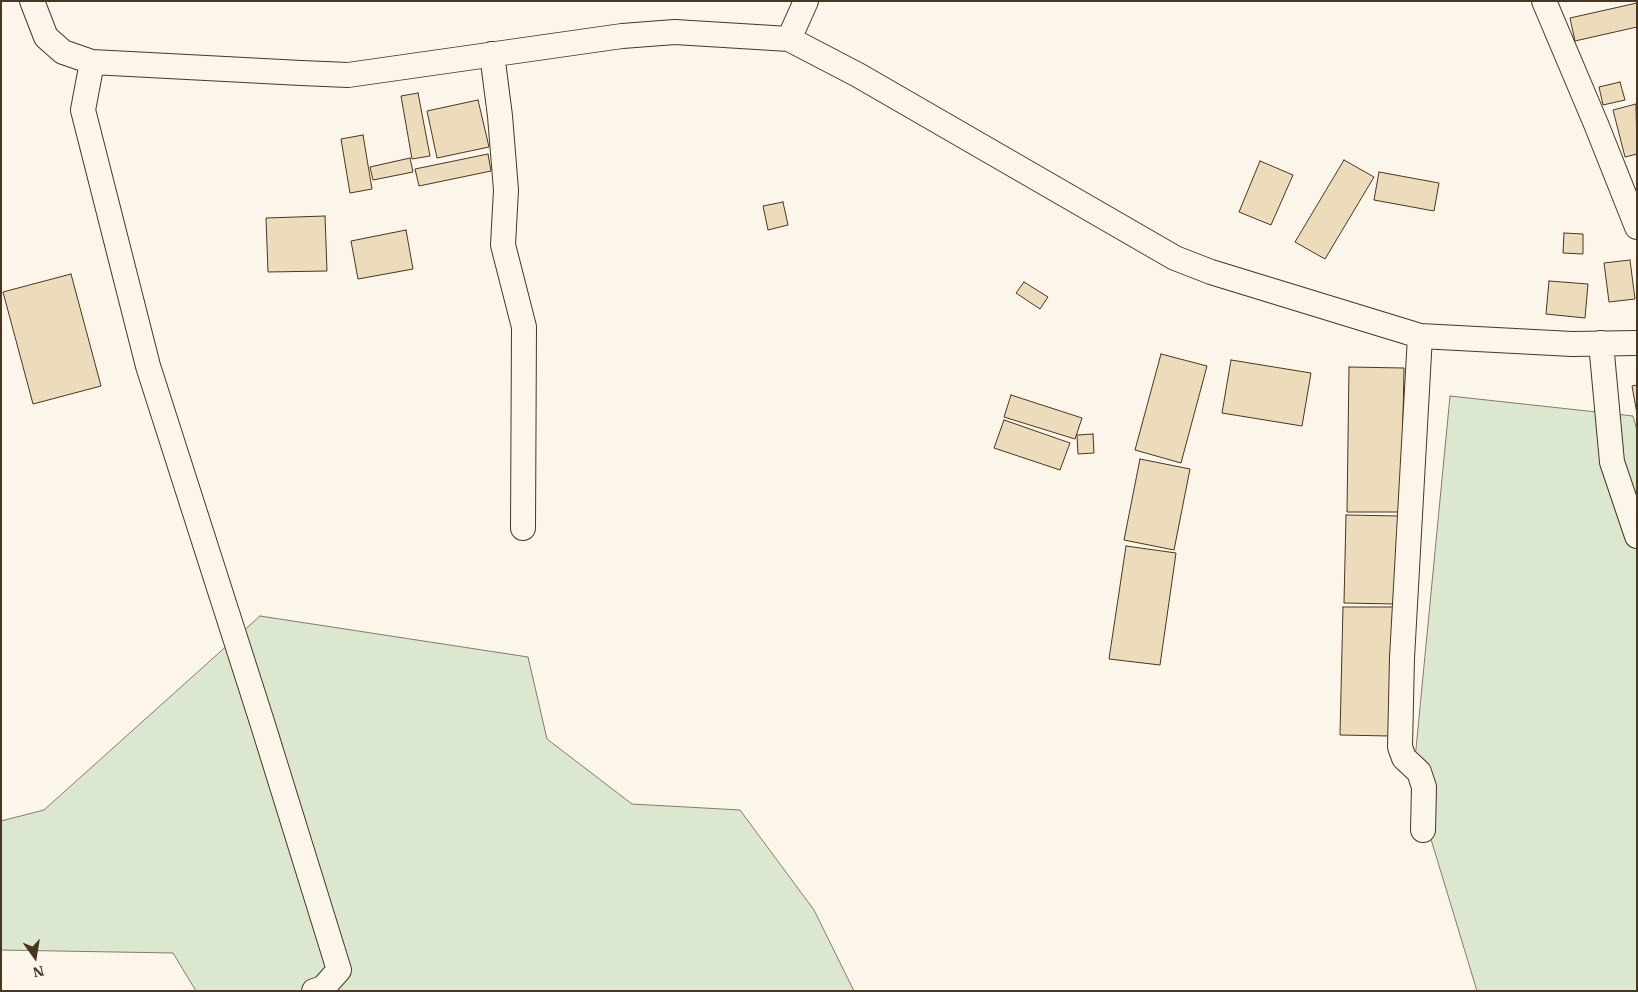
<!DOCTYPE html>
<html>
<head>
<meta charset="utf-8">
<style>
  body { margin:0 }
  #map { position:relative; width:1638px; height:992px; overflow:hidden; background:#fbf6e9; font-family:"IBM Plex Serif",serif }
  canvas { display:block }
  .frame { position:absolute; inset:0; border:2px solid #4a3520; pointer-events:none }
  .north { position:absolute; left:10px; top:932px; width:50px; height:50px; -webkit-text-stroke:4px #fbf6e9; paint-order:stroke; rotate:167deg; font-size:14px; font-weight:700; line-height:20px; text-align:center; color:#4a3520 }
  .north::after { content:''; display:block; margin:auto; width:18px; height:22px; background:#4a3520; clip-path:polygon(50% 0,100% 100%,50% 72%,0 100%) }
</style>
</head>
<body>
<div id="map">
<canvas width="1638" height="992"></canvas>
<div class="frame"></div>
<div class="north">N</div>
</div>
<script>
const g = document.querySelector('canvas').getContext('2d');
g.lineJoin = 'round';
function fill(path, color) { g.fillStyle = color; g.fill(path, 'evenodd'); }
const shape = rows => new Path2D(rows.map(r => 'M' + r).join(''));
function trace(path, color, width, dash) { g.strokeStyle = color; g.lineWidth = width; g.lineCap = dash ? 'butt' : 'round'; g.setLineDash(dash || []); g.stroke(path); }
const green = shape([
  [1450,396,1633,416,1637,430,1637,991,1477,991,1413,780,1450,396],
  [260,616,528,657,547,739,632,804,740,810,814,910,854,991,196,991,173,953,1,950,1,821,44,810,260,616]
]);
fill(green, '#dce7d0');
trace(green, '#887966', 1);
const building = shape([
  [1637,3,1637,27,1575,41,1570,18,1637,3],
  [1620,82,1625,100,1603,105,1599,87,1620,82],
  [418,93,430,156,412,159,401,96,418,93],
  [478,100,489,147,437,158,427,111,478,100],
  [1636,104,1637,154,1625,157,1613,110,1636,104],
  [363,135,372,189,350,193,341,139,363,135],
  [488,154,491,171,419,186,415,169,488,154],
  [410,158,413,172,373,180,370,167,410,158],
  [1344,160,1374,177,1325,259,1295,242,1344,160],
  [1260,161,1293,175,1271,225,1239,212,1260,161],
  [1379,172,1439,183,1434,211,1374,200,1379,172],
  [783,202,788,225,768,230,763,206,783,202],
  [325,216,327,271,268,272,266,218,325,216],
  [406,230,413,269,358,279,351,241,406,230],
  [1564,233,1583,234,1583,254,1563,253,1564,233],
  [1630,260,1635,299,1609,302,1604,263,1630,260],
  [71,274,101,386,33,404,3,292,71,274],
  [1549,281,1588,284,1585,318,1546,314,1549,281],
  [1024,282,1048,297,1040,309,1016,293,1024,282],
  [1161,354,1207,366,1181,463,1135,450,1161,354],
  [1231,360,1311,373,1302,426,1222,413,1231,360],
  [1349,367,1404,368,1401,512,1347,512,1349,367],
  [1637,385,1637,414,1632,386,1637,385],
  [1011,395,1082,418,1075,439,1004,417,1011,395],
  [1004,420,1070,443,1060,470,994,448,1004,420],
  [1093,434,1094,453,1078,454,1077,435,1093,434],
  [1140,459,1190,469,1174,550,1124,540,1140,459],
  [1346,515,1398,516,1396,604,1344,603,1346,515],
  [1126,546,1176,553,1160,665,1109,659,1126,546],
  [1343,607,1393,607,1390,736,1340,735,1343,607]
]);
fill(building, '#ecdcbc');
trace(building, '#4a3520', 1);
const street = shape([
  [32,1,46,37,63,52,92,62,301,73,348,75,622,36,675,32,789,39,858,75,1175,258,1211,272,1420,336,1572,344,1637,343],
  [1544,1,1596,124,1637,227],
  [789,39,806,1],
  [492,54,500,116,506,190,503,245,524,327,523,528],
  [92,62,83,110,148,366,263,725,339,970,323,988,314,991],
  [1420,336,1402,658,1400,747,1404,758,1419,772,1424,787,1423,830],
  [1601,343,1612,462,1637,536]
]);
trace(street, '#4a3520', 26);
trace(street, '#fbf6e9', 24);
</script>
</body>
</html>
